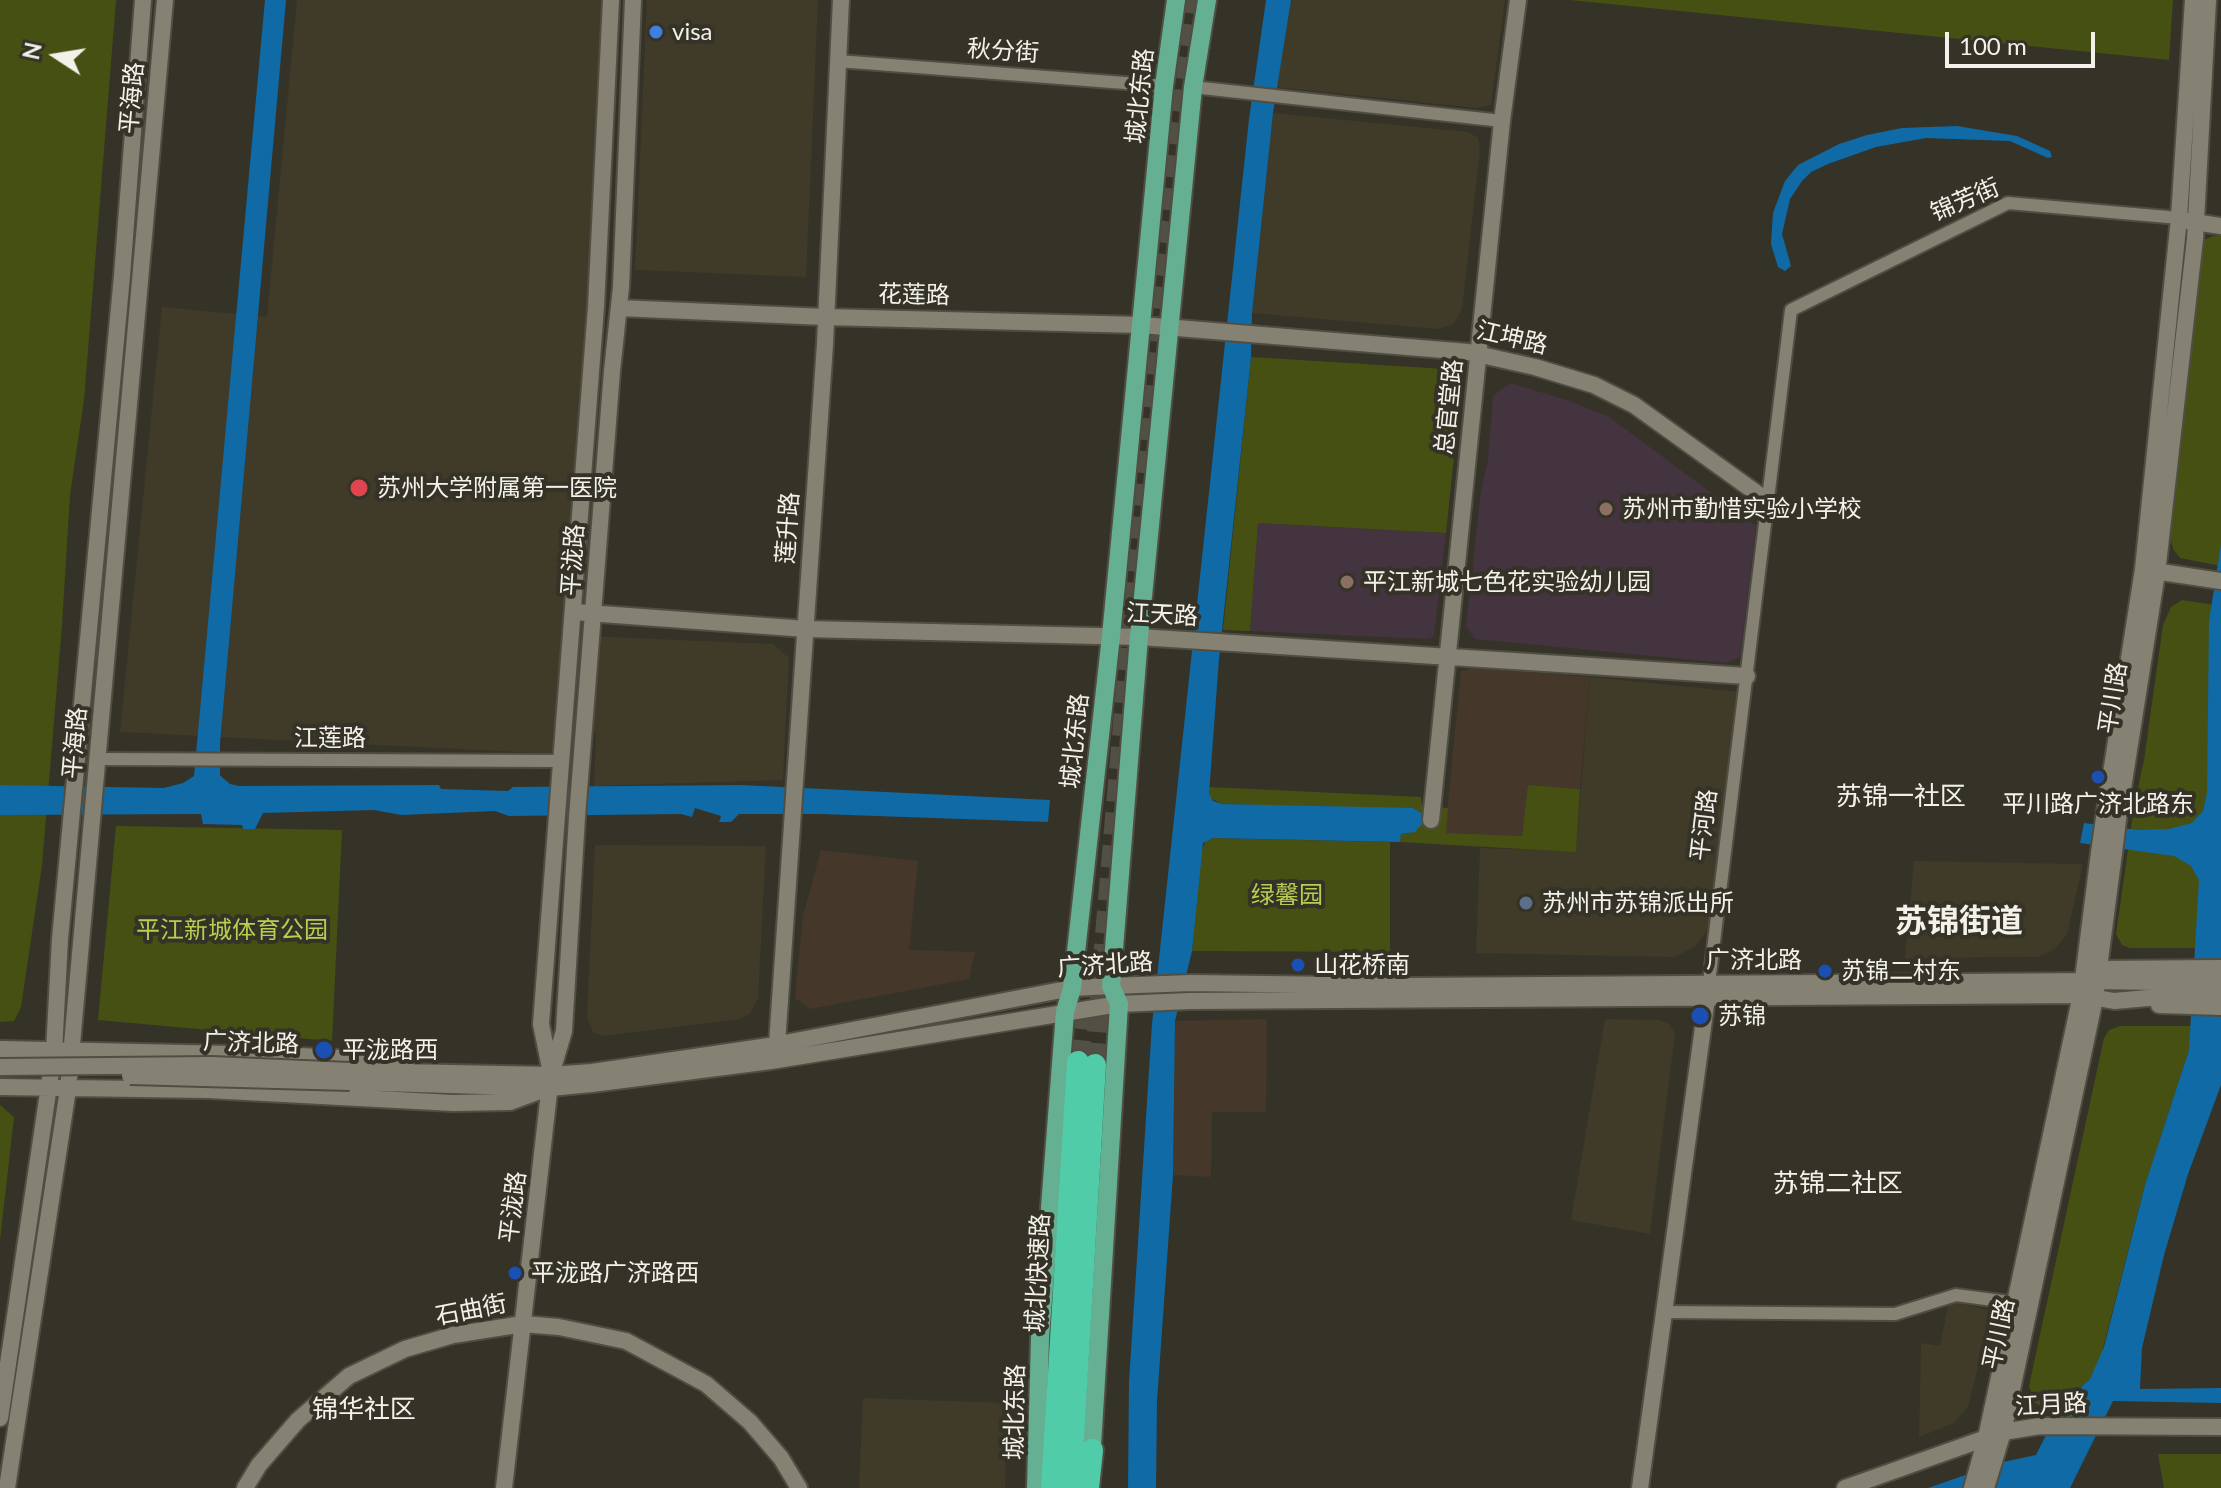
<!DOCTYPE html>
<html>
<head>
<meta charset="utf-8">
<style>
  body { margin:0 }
  #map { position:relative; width:2221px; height:1488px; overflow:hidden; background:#353327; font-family:Lato,sans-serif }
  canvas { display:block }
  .north { position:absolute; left:16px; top:16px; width:80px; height:80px; -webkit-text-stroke:6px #353327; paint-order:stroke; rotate:282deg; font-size:22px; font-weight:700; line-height:32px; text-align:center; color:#f3f1e9 }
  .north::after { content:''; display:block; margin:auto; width:28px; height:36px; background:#f3f1e9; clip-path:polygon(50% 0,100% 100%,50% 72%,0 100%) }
  .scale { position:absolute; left:1945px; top:32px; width:150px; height:36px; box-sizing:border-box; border:4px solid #f3f1e9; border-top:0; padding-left:10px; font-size:24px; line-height:28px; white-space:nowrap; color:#f3f1e9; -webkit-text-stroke:6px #353327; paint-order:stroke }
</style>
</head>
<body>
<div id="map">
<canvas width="2221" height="1488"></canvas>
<div class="north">N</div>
<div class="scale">100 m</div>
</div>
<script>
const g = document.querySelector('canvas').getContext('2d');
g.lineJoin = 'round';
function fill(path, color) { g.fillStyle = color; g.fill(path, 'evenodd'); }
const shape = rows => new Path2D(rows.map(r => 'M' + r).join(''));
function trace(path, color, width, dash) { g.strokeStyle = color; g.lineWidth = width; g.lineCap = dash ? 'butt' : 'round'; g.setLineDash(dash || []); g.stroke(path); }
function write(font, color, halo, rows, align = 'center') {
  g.font = font + ' Lato,"Noto Sans SC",sans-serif'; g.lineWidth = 8; g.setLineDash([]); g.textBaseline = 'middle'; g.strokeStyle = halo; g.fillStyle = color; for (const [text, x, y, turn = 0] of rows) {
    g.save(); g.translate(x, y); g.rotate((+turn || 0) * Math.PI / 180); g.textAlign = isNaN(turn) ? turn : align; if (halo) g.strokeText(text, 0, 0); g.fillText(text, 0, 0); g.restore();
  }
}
fill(shape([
  [297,0,601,0,586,341,562,635,773,644,789,658,783,780,594,786,596,733,559,730,557,754,120,732,162,307,267,317],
  [647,0,818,0,806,277,635,270],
  [1291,0,1505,0,1491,105,1476,108,1276,87],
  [1273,113,1468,132,1478,138,1480,150,1462,309,1454,324,1438,329,1252,313],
  [1590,677,1740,692,1709,928,1696,946,1674,957,1476,953,1480,848,1576,851],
  [595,845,766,846,758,998,750,1013,741,1019,603,1036,593,1032,587,1017],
  [1914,861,2083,864,2067,934,2054,950,2037,957,1905,958],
  [1605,1019,1659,1020,1669,1024,1675,1033,1650,1234,1571,1220],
  [1949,1301,1992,1311,1968,1407,1954,1423,1919,1437,1921,1343,1940,1346],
  [863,1398,1007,1403,1005,1488,859,1488]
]), '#3f3b28');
fill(shape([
  [1474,668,1590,677,1580,789,1529,785,1523,836,1445,833,1461,671],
  [821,850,918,861,909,950,975,952,969,979,810,1009,795,998,803,915],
  [1267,1019,1266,1112,1212,1112,1211,1177,1173,1175,1175,1021]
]), '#45372a');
fill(shape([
  [1510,383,1570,401,1609,417,1756,526,1740,657,1726,663,1475,639,1466,626,1481,491,1488,460,1493,396],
  [1258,523,1446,533,1434,636,1429,639,1250,631]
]), '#443440');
fill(shape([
  [0,0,116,0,84,400,70,495,62,625,42,865,21,1007,14,1021,0,1022],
  [1570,0,2173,0,2169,60],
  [2213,236,2221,236,2221,566,2180,558,2173,549,2170,536,2201,250,2204,240],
  [1251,357,1445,369,1456,374,1461,388,1446,533,1258,523,1250,631,1223,630],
  [2182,600,2221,606,2221,948,2130,948,2122,945,2116,934,2135,801,2144,760,2163,625,2171,607],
  [1528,785,1580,789,1576,852,1400,842,1401,834,1410,833,1416,809,1222,804,1210,798,1208,787,1421,797,1422,805,1448,808,1446,833,1522,836],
  [116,826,342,830,332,1041,98,1020],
  [1213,838,1390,842,1390,952,1192,951,1201,853,1206,840],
  [2120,1026,2192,1026,2189,1050,2145,1185,2100,1360,2090,1379,2060,1407,2041,1406,2034,1402,2029,1386,2104,1038,2109,1030],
  [0,1105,14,1117,0,1240],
  [2158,1454,2221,1454,2221,1488,2164,1488]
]), '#475013');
fill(shape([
  [265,0,286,0,220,743,220,775,223,778,230,784,239,786,439,785,441,789,508,791,513,787,741,785,1050,800,1048,822,820,814,739,814,731,822,719,822,721,816,695,808,692,817,681,814,509,816,495,811,401,815,374,810,263,813,255,829,243,829,242,825,203,824,201,814,0,815,0,785,164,788,183,783,194,776],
  [1266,0,1291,0,1273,113,1252,313,1251,357,1219,659,1209,794,1213,801,1222,804,1413,808,1421,813,1422,824,1415,832,1401,834,1400,842,1213,838,1203,843,1192,951,1175,1021,1173,1175,1157,1401,1156,1488,1128,1488,1129,1382,1152,1024,1249,119],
  [1957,126,2017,136,2050,151,2052,157,2048,158,2010,141,1926,138,1876,147,1828,164,1811,172,1802,181,1790,199,1782,234,1791,266,1785,271,1778,267,1771,244,1773,213,1785,181,1798,165,1839,144,1867,135,1902,128],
  [2221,506,2221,1085,2188,1174,2164,1255,2142,1348,2140,1389,2221,1388,2221,1403,2113,1401,2070,1488,1928,1488,2003,1462,2036,1455,2060,1407,2090,1379,2104,1347,2145,1185,2189,1050,2199,880,2191,866,2174,856,2080,843,2084,823,2138,830,2169,829,2192,823,2203,811,2207,793,2209,621,2221,544]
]), '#106aa5');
trace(shape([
  [1078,1062,1085,992],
  [1095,1065,1162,276,1197,0]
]), '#525044', 22, [22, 11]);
const street = shape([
  [838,61,1164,86],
  [1193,87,1502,121],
  [97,759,562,761],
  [1708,991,1791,310,2008,203,2179,218],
  [1664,1312,1895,1314,1956,1295,2016,1303]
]);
const secondary = shape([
  [2188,221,2221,226],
  [619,308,825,317,1141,325,1468,352,1535,367,1594,385,1634,405,1769,502],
  [2148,570,2221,581],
  [574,612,806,629,1139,637,1747,676],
  [2104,818,2143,569,2179,218,2193,0],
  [1431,820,1502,121,1518,0],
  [2118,820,2157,573,2195,239,2208,0],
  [2093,974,2098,969,2221,968],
  [2159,1005,2221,1007],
  [0,1049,277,1055,407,1061],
  [779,1054,777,1044,825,344,841,0],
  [350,1071,551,1075,592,1072,769,1046,1072,988,1111,986,1191,983,1410,986,2096,981,2221,983],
  [551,1073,541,1024,596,307,611,0],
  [350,1082,550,1088,592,1084,771,1061,1119,1004,1189,1001,2081,995,2114,1001,2182,995,2221,994],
  [0,1087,208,1090,453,1103,510,1102,537,1092],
  [0,1418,54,1052,60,939,122,276,143,0],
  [7,1488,68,1089,165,0],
  [245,1488,259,1465,298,1420,349,1376,405,1349,453,1335,523,1324,559,1327,626,1341,706,1384,750,1422,781,1458,799,1488],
  [504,1488,551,1075,564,1031,577,817,612,371,621,287,633,0],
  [1640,1488,1707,998],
  [1845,1488,2003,1432,2040,1426,2221,1427],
  [1972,1488,1986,1438,2081,995,2099,853],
  [1986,1488,2003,1432,2095,998,2114,853]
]);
const primary = shape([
  [1091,1462,1119,1004,1111,986,1139,637,1193,87,1207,0],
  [1036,1488,1040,1338,1065,1012,1072,988,1111,636,1164,86,1176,0]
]);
const highway = shape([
  [1052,1488,1078,1062],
  [1070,1488,1095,1065],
  [1088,1488,1092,1450]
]);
trace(street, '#504e43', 16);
trace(secondary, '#504e43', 20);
trace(primary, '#504e43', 22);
trace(highway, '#504e43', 26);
trace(street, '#858274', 12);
trace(secondary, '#858274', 16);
trace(primary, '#65af93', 18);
trace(highway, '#50cda8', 22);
const secondaryBridge = shape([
  [2099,853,2104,818],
  [2114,853,2118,820],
  [0,1067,212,1065,350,1071],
  [130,1076,350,1082]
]);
trace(secondaryBridge, '#504e43', 20, []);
trace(secondaryBridge, '#858274', 16);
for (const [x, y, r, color] of [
  [656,32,8,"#3f7fe0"],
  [359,488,10,"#e0444e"],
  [1606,509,8,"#8d6e63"],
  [1347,582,8,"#8d6e63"],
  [2098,777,8,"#1a4fb4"],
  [1526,903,8,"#5c6f8a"],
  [1298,965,8,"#1a4fb4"],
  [1825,971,8,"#1a4fb4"],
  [1700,1016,10,"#1a4fb4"],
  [324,1050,10,"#1a4fb4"],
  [515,1273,8,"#1a4fb4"]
]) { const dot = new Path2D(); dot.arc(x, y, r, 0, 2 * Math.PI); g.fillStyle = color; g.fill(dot); trace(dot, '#353327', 3); }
write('24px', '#f3f1e9', '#353327', [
  ["visa",672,32],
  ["苏州大学附属第一医院",377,488],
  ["苏州市勤惜实验小学校",1622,509],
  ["平江新城七色花实验幼儿园",1363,582],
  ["平川路广济北路东",2098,804,"center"],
  ["苏州市苏锦派出所",1542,903],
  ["山花桥南",1314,965],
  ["苏锦二村东",1841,971],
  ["苏锦",1718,1016],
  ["平泷路西",342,1050],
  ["平泷路广济路西",531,1273]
], 'left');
write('24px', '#f3f1e9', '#353327', [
  ["秋分街",1003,51,4],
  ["城北东路",1140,96,-84],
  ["平海路",132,98,-85],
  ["锦芳街",1965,200,-23],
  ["花莲路",914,295,1],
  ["江坤路",1512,338,13],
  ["总官堂路",1449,407,-84],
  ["莲升路",788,528,-86],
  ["平泷路",573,560,-86],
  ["江天路",1162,615,3],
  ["平川路",2113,698,-81],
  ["江莲路",330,738],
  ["城北东路",1075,741,-84],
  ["平海路",75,743,-85],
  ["平河路",1704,825,-83],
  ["广济北路",1754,960],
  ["广济北路",1105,965,-4],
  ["广济北路",251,1043,2],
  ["平泷路",513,1207,-83],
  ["城北快速路",1038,1273,-87],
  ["石曲街",471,1310,-11],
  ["平川路",1999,1334,-78],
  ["江月路",2051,1405,-3],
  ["城北东路",1015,1412,-89]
]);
write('24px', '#b9cd4f', '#353327', [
  ["绿馨园",1287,895],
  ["平江新城体育公园",232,930]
]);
write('26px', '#f3f1e9', '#353327', [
  ["苏锦一社区",1901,797],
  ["苏锦二社区",1838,1184],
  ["锦华社区",364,1410]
]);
write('bold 32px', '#f3f1e9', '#353327', [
  ["苏锦街道",1959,922]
]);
</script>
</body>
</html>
